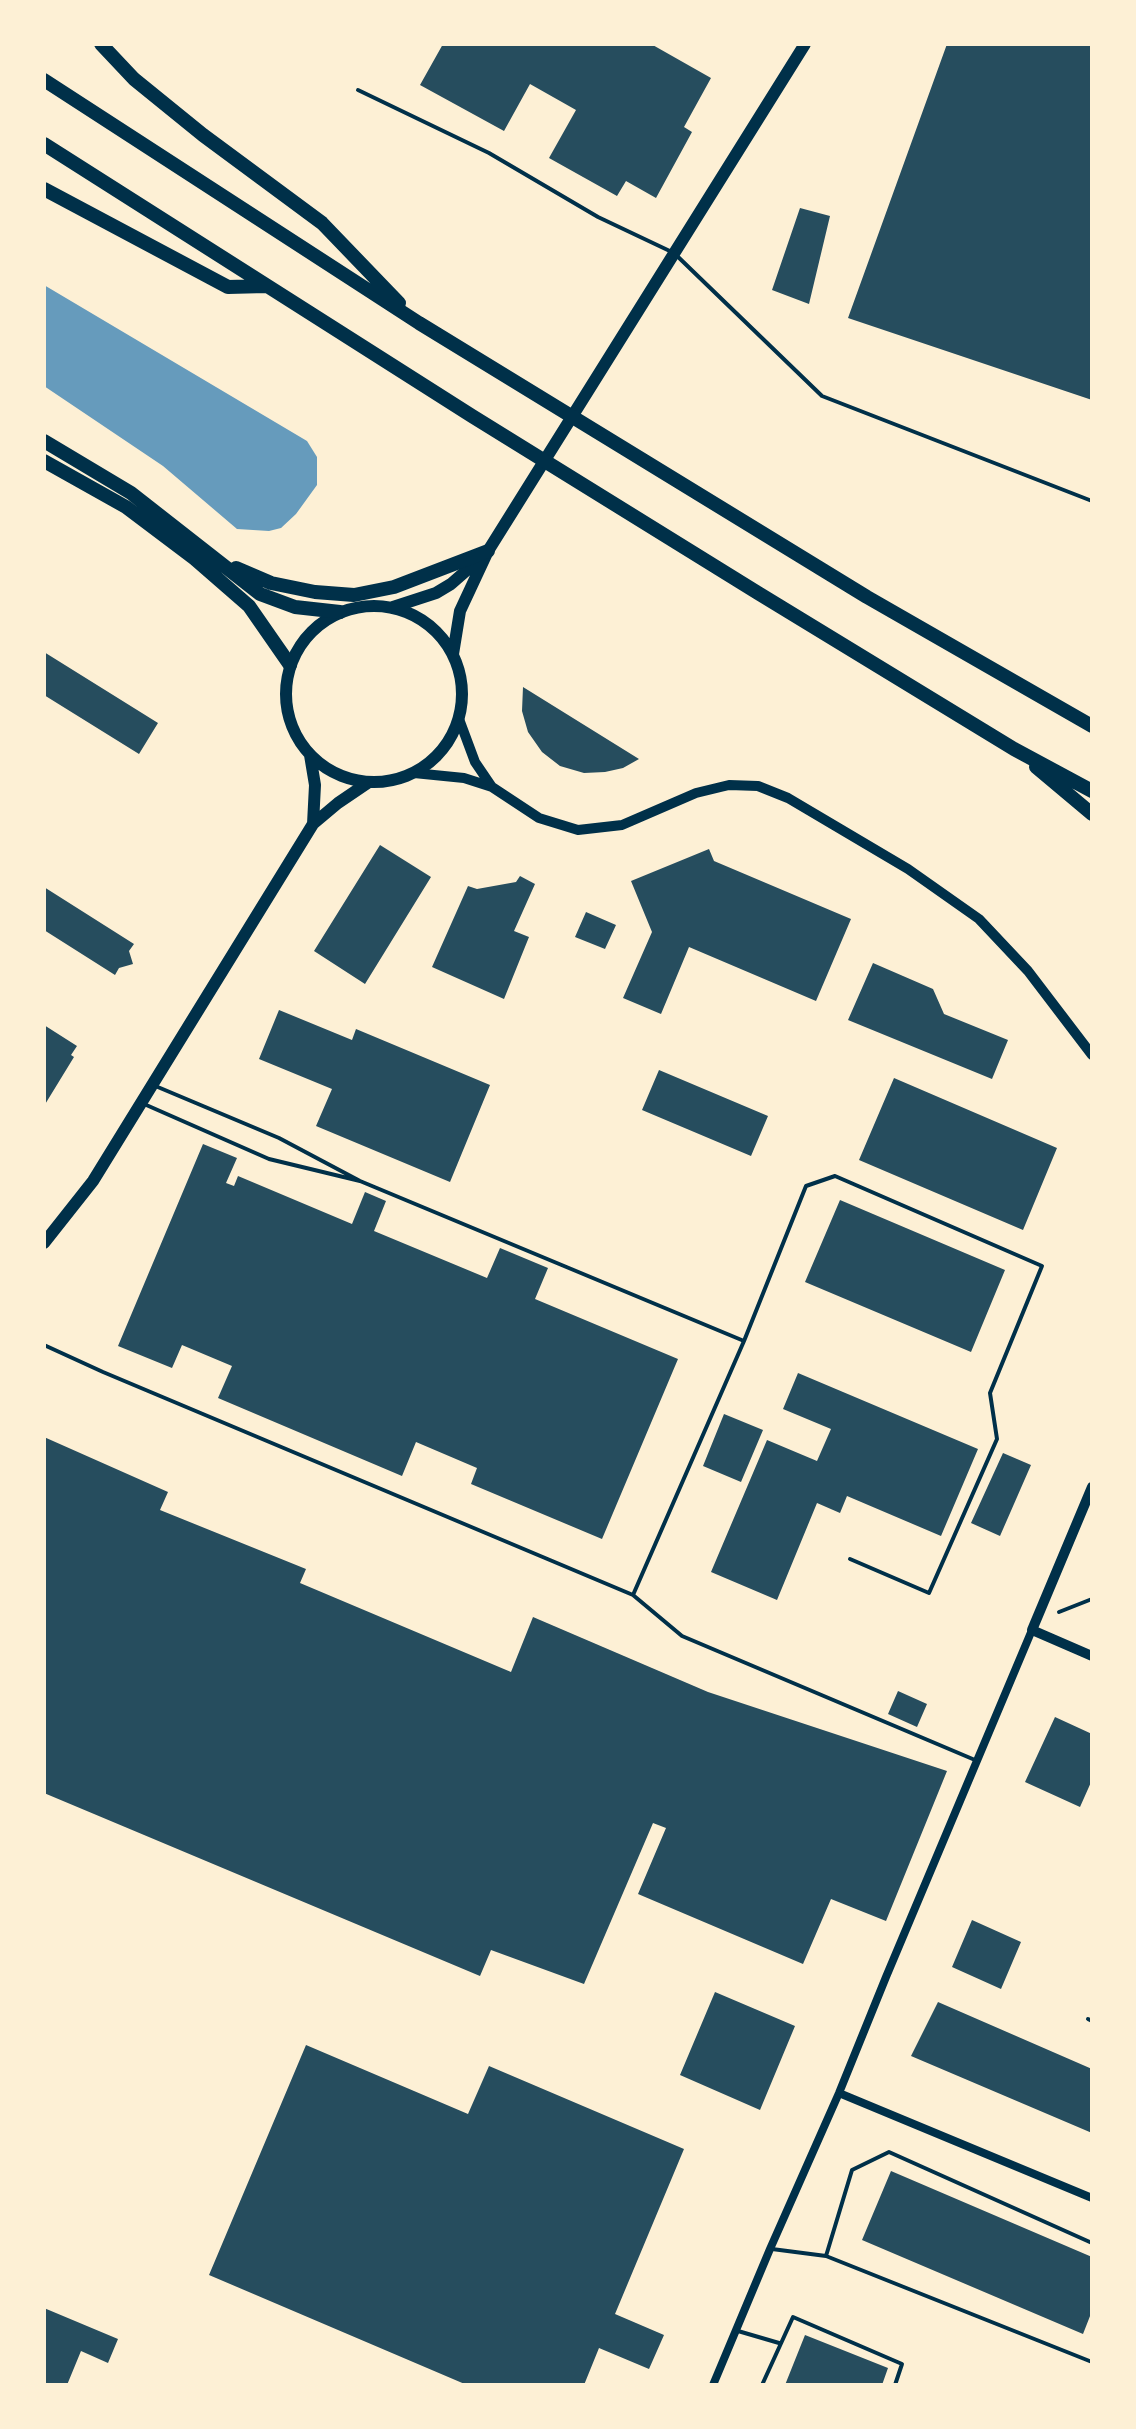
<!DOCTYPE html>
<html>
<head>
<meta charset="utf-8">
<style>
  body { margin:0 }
  #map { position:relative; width:1136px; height:2429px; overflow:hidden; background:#fdf0d5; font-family:"Work Sans",sans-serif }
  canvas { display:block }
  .frame { position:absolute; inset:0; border:46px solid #fdf0d5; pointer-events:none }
</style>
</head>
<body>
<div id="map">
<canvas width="1136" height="2429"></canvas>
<div class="frame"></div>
</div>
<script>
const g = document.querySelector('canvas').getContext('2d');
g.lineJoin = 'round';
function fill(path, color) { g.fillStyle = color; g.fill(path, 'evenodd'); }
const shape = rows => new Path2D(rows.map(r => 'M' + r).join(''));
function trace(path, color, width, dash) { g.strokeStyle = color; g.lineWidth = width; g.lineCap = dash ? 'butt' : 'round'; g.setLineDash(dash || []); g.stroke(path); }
fill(shape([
  [44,285,307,441,317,457,317,485,296,514,281,528,269,531,237,529,163,466,44,386]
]), '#669bbc');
fill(shape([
  [443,44,651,44,711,78,684,127,692,132,656,198,626,181,617,196,549,158,576,110,530,84,504,131,420,85],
  [947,44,1092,44,1092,400,848,318],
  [800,208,830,216,809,304,772,290],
  [44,652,158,723,139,754,44,695],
  [523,687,639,759,623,768,605,772,584,773,560,766,542,752,528,732,522,711],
  [380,845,431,877,365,984,314,951],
  [709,849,714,861,851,919,816,1001,689,947,661,1014,623,998,652,932,631,881],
  [520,876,535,884,514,931,529,937,504,999,432,967,468,886,477,889,516,882],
  [44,887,134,944,129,951,133,964,119,968,115,975,44,930],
  [586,912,616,925,605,949,575,937],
  [873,963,933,989,944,1014,1008,1040,992,1079,848,1020],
  [279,1010,352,1040,356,1029,490,1085,450,1182,316,1126,332,1089,259,1059],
  [44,1025,77,1046,71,1055,74,1057,44,1106],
  [659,1070,768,1116,751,1156,642,1110],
  [894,1078,1057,1148,1023,1230,859,1160],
  [203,1144,237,1158,226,1183,234,1186,238,1176,352,1224,365,1192,386,1201,374,1231,487,1278,500,1248,548,1268,535,1299,678,1359,602,1539,471,1484,477,1468,416,1442,402,1476,218,1398,232,1366,182,1345,172,1368,118,1346],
  [840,1200,1005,1270,971,1352,805,1282],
  [798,1373,978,1449,941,1536,847,1496,840,1513,817,1503,777,1600,711,1572,767,1440,817,1461,831,1429,783,1409],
  [724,1414,763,1430,741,1482,703,1466],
  [44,1437,168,1492,160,1510,306,1569,300,1583,511,1672,533,1617,708,1692,947,1771,886,1921,831,1899,803,1964,638,1894,666,1828,653,1823,584,1984,491,1950,480,1976,44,1793],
  [1003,1453,1031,1465,1000,1536,971,1523],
  [898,1691,927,1704,917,1727,888,1714],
  [1055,1717,1092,1734,1092,1780,1080,1807,1025,1782],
  [972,1920,1021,1942,1001,1989,952,1967],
  [715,1992,795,2026,760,2110,680,2075],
  [938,2002,1092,2069,1092,2133,911,2056],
  [306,2045,468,2114,489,2066,684,2149,615,2314,664,2335,649,2369,599,2348,584,2385,467,2385,209,2275],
  [891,2171,1092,2257,1092,2311,1083,2334,862,2240],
  [44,2308,118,2339,108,2363,81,2351,67,2385,44,2385],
  [805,2335,888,2368,882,2385,785,2385]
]), '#264d5e');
trace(shape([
  [1059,1612,1092,1599]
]), '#003049', 4);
trace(shape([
  [358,90,489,153,598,217,674,253,822,396,1092,501],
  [144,1104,269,1159,360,1181,279,1138,153,1085],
  [360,1181,744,1341],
  [44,1345,103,1372,633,1595,682,1636,975,1760],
  [633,1595,744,1341,806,1186,835,1176,1042,1266,990,1393,997,1439,929,1593,850,1559],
  [1088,2019,1092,2021],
  [772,2249,826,2256,1092,2362],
  [826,2256,852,2170,889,2152,1092,2243],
  [738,2331,779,2343],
  [762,2385,793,2317,902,2364,895,2385]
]), '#003049', 4);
trace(shape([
  [839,2093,1092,2198],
  [713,2385,770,2249,839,2093,886,1977,1032,1630]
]), '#003049', 8);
trace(shape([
  [459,719,475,762,492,787],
  [414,773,464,778,492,787,539,818,578,830,622,825,696,793,729,785,758,786,788,798,908,869,979,919,1028,971,1092,1055],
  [1092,1487,1032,1630,1092,1656]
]), '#003049', 10);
trace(shape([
  '286 694a88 88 0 1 1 176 0a88 88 0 1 1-176 0Z',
  [393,607,436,593,451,584,483,556],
  [453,654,460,611,488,551,805,44],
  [310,755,315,785,313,824],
  [44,1243,93,1181,313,824,338,803,369,782]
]), '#003049', 12);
trace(shape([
  [101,44,134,79,203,135,322,223,399,303],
  [44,80,419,323,867,597,1092,726],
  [44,144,472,416,758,593,1014,749,1092,791],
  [44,189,228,287,266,286],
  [44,441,131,493,260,594,295,607,340,612],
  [44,461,126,507,195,559,249,606,290,665],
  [236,568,271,583,315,592,354,595,394,587,488,551],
  [1036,767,1092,814]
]), '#003049', 14);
</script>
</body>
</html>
